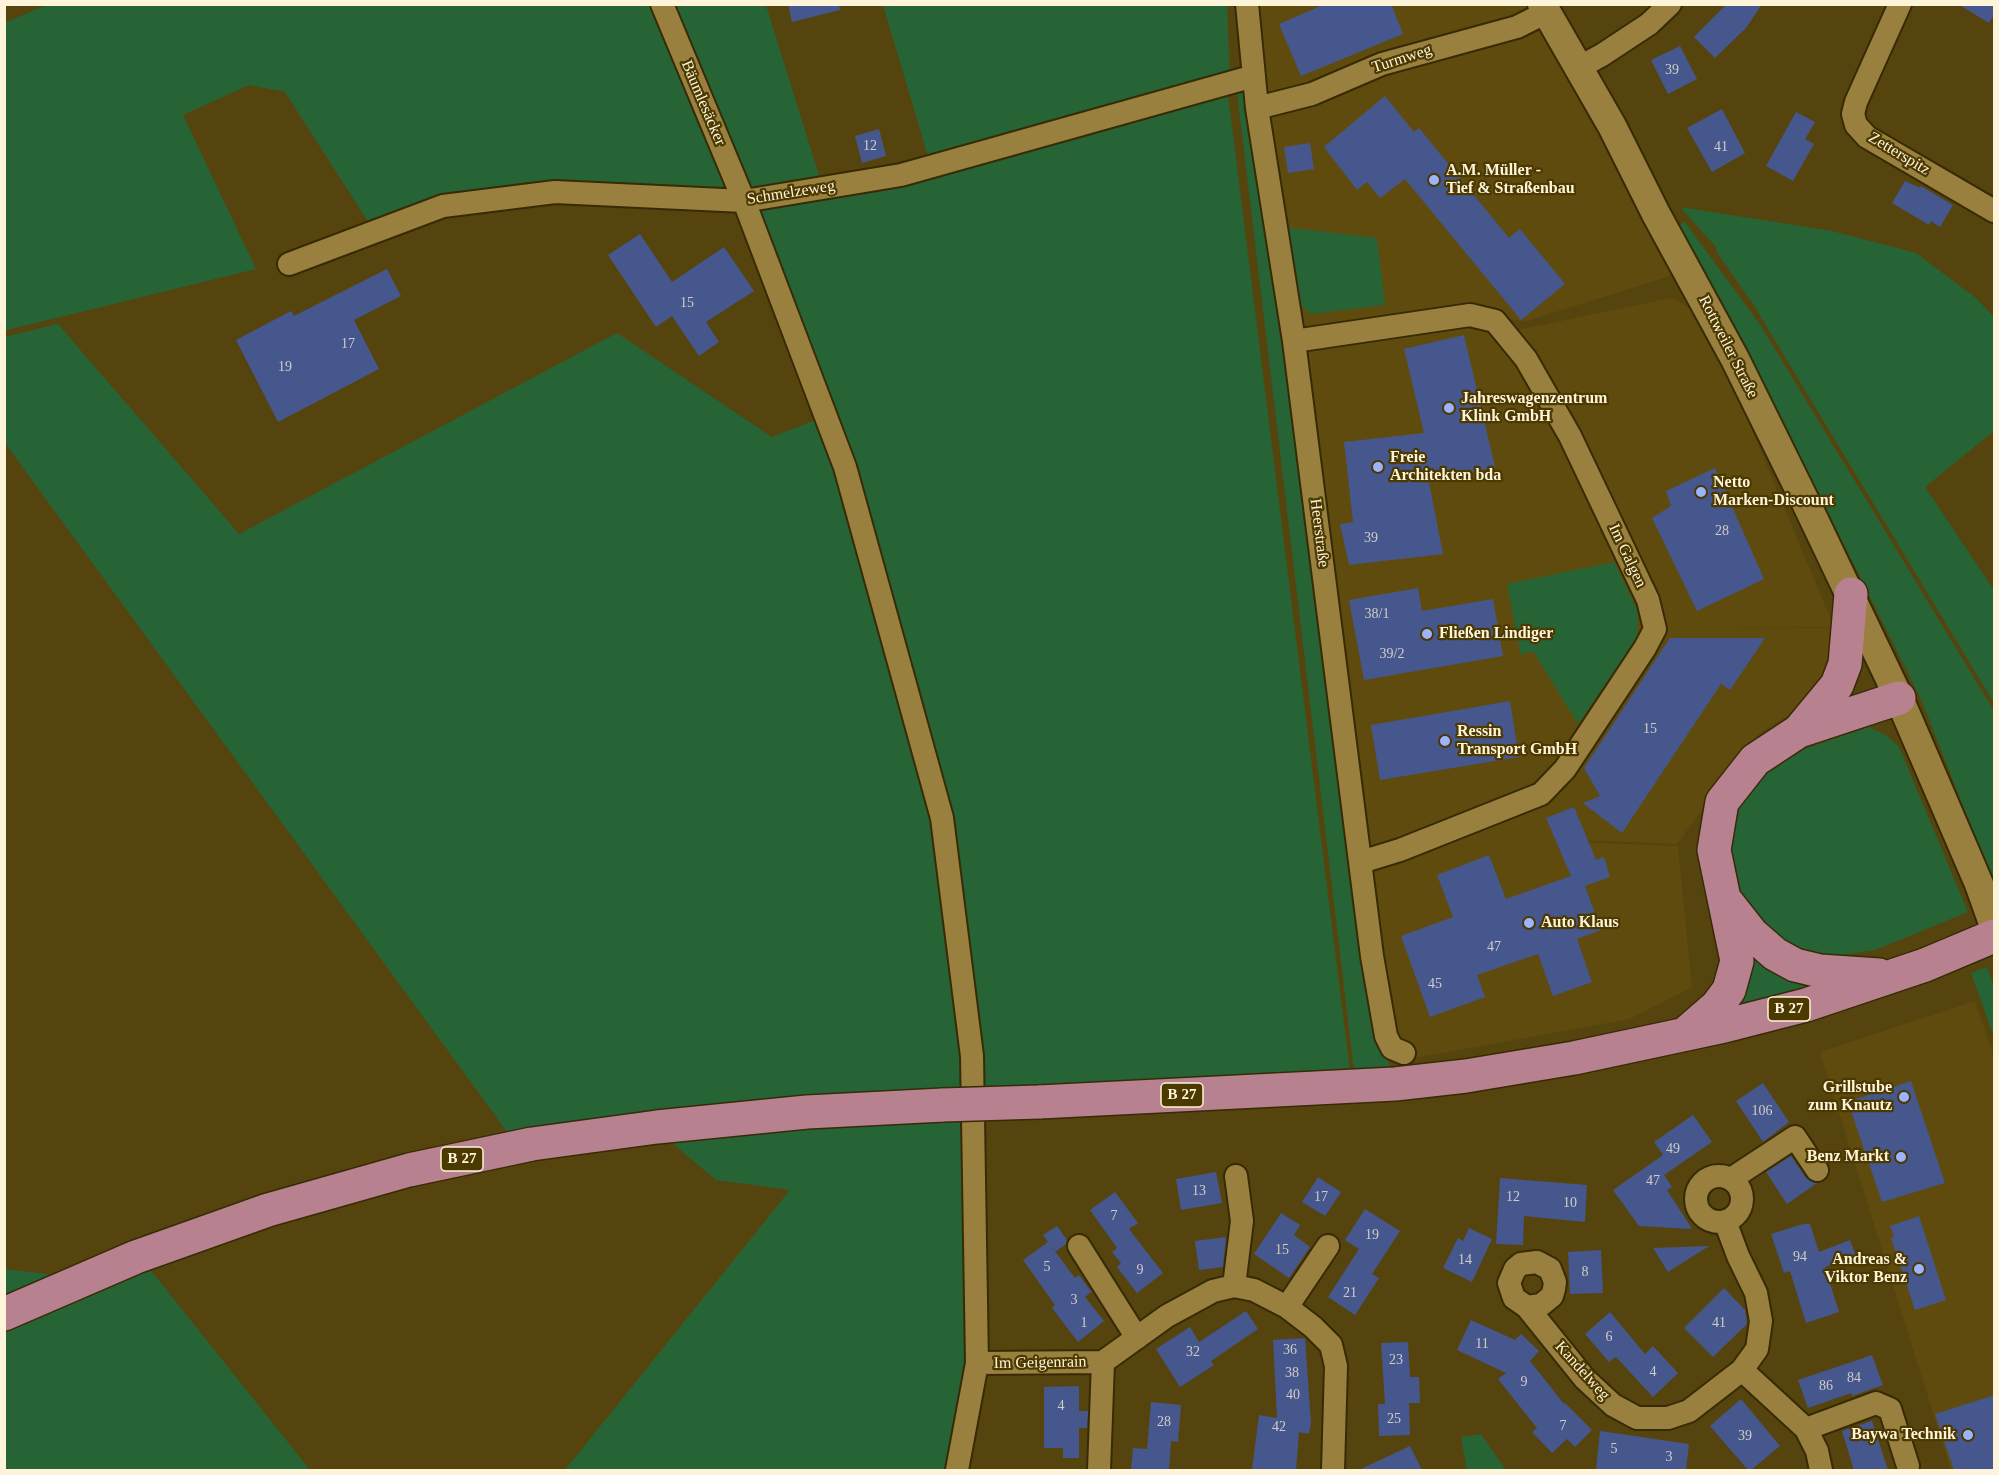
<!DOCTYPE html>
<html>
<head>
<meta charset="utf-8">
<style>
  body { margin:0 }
  #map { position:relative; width:1999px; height:1475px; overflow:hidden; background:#56440f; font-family:"Times New Roman",serif }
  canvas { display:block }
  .frame { position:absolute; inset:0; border:6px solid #fef4d9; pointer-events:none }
</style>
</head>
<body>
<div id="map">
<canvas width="1999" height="1475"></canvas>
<div class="frame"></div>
</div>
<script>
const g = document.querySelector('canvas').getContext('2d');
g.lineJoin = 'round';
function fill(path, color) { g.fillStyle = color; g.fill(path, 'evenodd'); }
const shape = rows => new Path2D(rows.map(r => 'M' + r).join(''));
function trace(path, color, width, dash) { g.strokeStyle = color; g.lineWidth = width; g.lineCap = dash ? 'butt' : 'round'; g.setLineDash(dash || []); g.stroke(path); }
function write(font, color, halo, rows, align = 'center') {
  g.font = font + ' "Times New Roman",serif'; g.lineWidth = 4.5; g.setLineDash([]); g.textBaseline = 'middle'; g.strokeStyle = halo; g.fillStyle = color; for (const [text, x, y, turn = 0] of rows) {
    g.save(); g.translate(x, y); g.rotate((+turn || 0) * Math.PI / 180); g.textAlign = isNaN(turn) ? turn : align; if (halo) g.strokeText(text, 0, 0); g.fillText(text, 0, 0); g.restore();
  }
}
fill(shape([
  [1252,5,1538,5,1677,274,1527,321,1497,318,1297,338],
  [1671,298,1692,309,1745,413,1834,627,1692,627,1833,628,1833,653,1823,685,1794,712,1759,733,1677,844,1577,840,1576,842,1678,846,1692,987,1630,1019,1392,1062,1358,830,1297,344,1477,315,1508,332],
  [1975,1001,1994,1057,1994,1470,1951,1470,1820,1052]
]), '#5f4b0d');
fill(shape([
  [49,4,658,5,739,197,707,192,526,182,444,201,372,228,285,92,249,85,183,115,256,269,7,330,4,327,4,23],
  [665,5,766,5,822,185,745,199],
  [883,5,1227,5,1230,79,930,163],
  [1227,86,1352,1087,975,1109,945,819,847,467,747,203],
  [1247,90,1384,1047,1394,1084,1356,1087,1237,92],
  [1680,207,1832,231,1916,253,1976,298,1994,317,1994,431,1925,487,1994,590,1994,703,1753,304,1716,251,1717,248],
  [1684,221,1761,326,1994,711,1994,884,1921,699,1742,340,1679,234,1680,226],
  [1284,227,1377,238,1385,305,1311,314,1296,300],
  [58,324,239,534,617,333,772,437,823,417,940,818,970,1108,521,1151,5,443,4,337],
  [1614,562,1638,612,1637,638,1578,724,1533,651,1521,655,1507,584],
  [1869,727,1886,735,1899,747,1968,912,1875,950,1815,959,1788,949,1739,903,1728,868,1732,834,1740,801,1759,775,1790,754],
  [1743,952,1829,984,1723,1015],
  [1987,967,1994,987,1994,1037,1971,973],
  [971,1114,973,1365,954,1470,565,1470,790,1190,716,1180,659,1132],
  [145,1263,310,1470,5,1470,4,1326],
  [5,1269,64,1276,5,1302],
  [1481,1434,1506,1470,1467,1470,1461,1437]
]), '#266436');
fill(shape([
  [788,4,839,4,840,10,792,22],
  [1325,4,1391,4,1403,34,1301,76,1279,24],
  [1727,4,1762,4,1746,28,1715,58,1694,37],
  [1958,4,1995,4,1995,13,1989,23],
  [1680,46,1697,79,1668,94,1651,60],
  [1385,96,1414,132,1419,128,1509,238,1520,229,1565,284,1521,320,1405,179,1380,198,1367,182,1357,190,1324,147],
  [1722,109,1745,153,1712,172,1687,128],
  [1796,112,1815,122,1805,139,1814,144,1793,181,1766,166],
  [879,129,886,156,862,163,855,136],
  [1310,143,1314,169,1288,173,1284,147],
  [1905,181,1920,188,1921,186,1953,205,1940,227,1931,221,1929,225,1892,203],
  [640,234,672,282,724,247,754,291,706,322,719,342,699,356,672,316,656,327,608,255],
  [387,269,401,296,354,320,379,369,278,422,236,340,291,311,294,316],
  [1464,335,1495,467,1429,482,1443,554,1349,565,1340,524,1353,522,1344,442,1424,433,1404,349],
  [1715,468,1764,579,1697,611,1652,518,1671,506,1666,491],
  [1418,588,1422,611,1493,599,1503,656,1364,680,1349,600],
  [1670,638,1765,638,1730,690,1721,684,1622,833,1583,803,1600,796,1584,768],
  [1510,701,1519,757,1380,780,1371,725],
  [1574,807,1596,860,1604,857,1610,877,1585,886,1601,930,1577,939,1592,982,1553,996,1538,954,1477,975,1485,997,1430,1017,1401,936,1453,917,1437,875,1489,855,1506,899,1571,876,1546,818],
  [1911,1081,1945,1183,1882,1202,1848,1102],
  [1763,1083,1789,1122,1763,1142,1736,1101],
  [1693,1115,1712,1142,1664,1175,1672,1187,1667,1190,1692,1229,1639,1226,1613,1190,1663,1155,1654,1142],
  [1791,1156,1806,1178,1817,1183,1787,1204,1766,1172],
  [1216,1172,1222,1203,1181,1210,1176,1179],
  [1318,1177,1341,1192,1325,1216,1302,1202],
  [1500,1178,1587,1185,1585,1222,1524,1216,1523,1245,1496,1244],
  [1115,1192,1138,1223,1129,1229,1163,1273,1137,1293,1117,1267,1121,1263,1112,1252,1117,1248,1090,1210],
  [1365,1209,1400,1231,1372,1274,1379,1278,1355,1315,1328,1297,1359,1249,1345,1240],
  [1281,1213,1300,1225,1294,1235,1310,1247,1289,1278,1254,1254],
  [1919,1216,1946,1300,1915,1310,1891,1238,1894,1237,1890,1226],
  [1803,1224,1810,1224,1819,1252,1850,1240,1856,1256,1825,1267,1839,1312,1806,1323,1790,1271,1784,1273,1771,1234],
  [1057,1226,1067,1240,1066,1244,1055,1252,1043,1235],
  [1469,1228,1492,1239,1472,1282,1443,1268,1458,1238,1463,1241],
  [1226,1237,1223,1267,1199,1270,1195,1241],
  [1048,1242,1075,1278,1079,1275,1090,1290,1092,1291,1085,1297,1104,1321,1078,1342,1052,1308,1055,1305,1023,1260],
  [1709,1246,1668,1272,1653,1248],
  [1601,1250,1603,1293,1570,1294,1568,1252],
  [1724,1288,1745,1310,1747,1324,1713,1357,1684,1328],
  [1246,1311,1258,1329,1211,1361,1214,1365,1180,1387,1156,1349,1190,1327,1199,1342],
  [1610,1312,1645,1354,1653,1346,1678,1373,1653,1397,1616,1357,1609,1362,1585,1334],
  [1471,1320,1515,1340,1521,1334,1539,1351,1530,1361,1564,1404,1565,1403,1592,1430,1575,1447,1567,1439,1552,1453,1532,1432,1537,1428,1498,1379,1506,1373,1457,1350],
  [1305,1338,1311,1423,1309,1434,1299,1432,1296,1470,1252,1470,1259,1415,1277,1418,1273,1340],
  [1408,1342,1410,1377,1419,1377,1420,1403,1409,1403,1410,1435,1379,1436,1378,1404,1385,1404,1381,1343],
  [1872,1355,1883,1385,1852,1396,1851,1393,1808,1408,1798,1380],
  [1079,1386,1079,1411,1088,1411,1087,1428,1079,1428,1079,1458,1063,1458,1063,1448,1044,1448,1044,1387],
  [1995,1395,1995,1470,1954,1470,1935,1414],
  [1741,1399,1780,1446,1751,1470,1748,1470,1710,1426],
  [1151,1402,1181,1405,1178,1442,1171,1441,1169,1470,1131,1470,1133,1448,1147,1449],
  [1872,1421,1888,1470,1854,1470,1842,1431],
  [1600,1431,1689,1444,1686,1470,1596,1470],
  [1410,1446,1422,1470,1359,1470]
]), '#46578d');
const minor = shape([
  [662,4,744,201,845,467,942,818,972,1056,977,1363,957,1470],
  [1247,4,1257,108,1294,341,1372,956,1386,1036,1392,1048,1404,1053],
  [1900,4,1856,102,1853,114,1856,125,1867,137,1994,211],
  [1580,67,1602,55,1649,24,1670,4],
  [1257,108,1312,94,1382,64,1517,27,1547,12],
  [289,264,443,206,555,192,744,201,901,175,1254,76],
  [1294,341,1470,315,1495,321,1526,359,1570,436,1648,600,1655,629,1645,648,1565,769,1541,794,1400,850,1361,862],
  '1696 1199a23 23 0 1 1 46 0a23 23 0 1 1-46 0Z',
  [1731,1179,1795,1137,1817,1170],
  [1725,1221,1738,1256,1756,1293,1761,1321,1757,1349,1742,1370,1806,1429,1817,1451,1821,1470],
  [1079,1246,1137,1338],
  [1234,1286,1242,1221,1236,1176],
  [1287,1307,1328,1246],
  [1527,1307,1541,1305,1552,1296,1554,1289,1555,1282,1550,1269,1537,1262,1521,1264,1515,1269,1509,1283,1514,1298,1527,1307,1585,1379,1613,1405,1637,1418,1668,1418,1689,1411,1742,1370],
  [977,1363,1103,1362,1167,1316,1213,1291,1234,1286,1254,1290,1287,1307,1313,1327,1331,1345,1336,1366,1333,1470],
  [1806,1429,1876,1403,1890,1409,1908,1466],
  [1099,1470,1103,1362]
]);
const tertiary = shape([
  [1542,4,1612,126,1656,214,1735,359,1807,505,1899,698,1979,884,1994,926]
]);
const primary = shape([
  [1799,731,1837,685,1845,664,1851,594],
  [1726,901,1752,934,1775,954,1795,965,1820,971,1879,975],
  [1686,1033,1717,1006,1729,990,1737,961,1714,850,1722,802,1755,760,1799,731,1899,698],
  [1039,1102,1395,1084,1466,1076,1574,1058,1724,1026,1806,1005,1925,965,1994,936],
  [4,1314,136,1257,268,1210,409,1170,532,1144,657,1127,807,1112,943,1105]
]);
trace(minor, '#372b06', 26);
trace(tertiary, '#372b06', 32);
trace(primary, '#372b06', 36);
trace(minor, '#99803e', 22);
trace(tertiary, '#99803e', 28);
trace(primary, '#b88190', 33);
const primaryBridge = shape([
  [943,1105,1039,1102]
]);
trace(primaryBridge, '#372b06', 36, []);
trace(primaryBridge, '#b88190', 33);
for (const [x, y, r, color] of [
  [1434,180,6,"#9bb4fd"],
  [1449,408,6,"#9bb4fd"],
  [1378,467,6,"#9bb4fd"],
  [1701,492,6,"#9bb4fd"],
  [1427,634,6,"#9bb4fd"],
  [1445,741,6,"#9bb4fd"],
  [1529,923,6,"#9bb4fd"],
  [1904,1097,6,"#9bb4fd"],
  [1901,1157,6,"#9bb4fd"],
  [1919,1269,6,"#9bb4fd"],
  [1968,1435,6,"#9bb4fd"]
]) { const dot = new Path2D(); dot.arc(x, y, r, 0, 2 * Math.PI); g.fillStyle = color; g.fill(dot); trace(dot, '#4b3900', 2); }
write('14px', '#d0cdc6', null, [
  ["39",1672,70],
  ["12",870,146],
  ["41",1721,147],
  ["15",687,303],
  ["17",348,344],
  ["19",285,367],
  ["28",1722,531],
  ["39",1371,538],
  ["38/1",1377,614],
  ["39/2",1392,654],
  ["15",1650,729],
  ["47",1494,947],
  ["45",1435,984],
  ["106",1762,1111],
  ["49",1673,1149],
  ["47",1653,1181],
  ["13",1199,1191],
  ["17",1321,1197],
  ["12",1513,1197],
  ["10",1570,1203],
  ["7",1114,1216],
  ["19",1372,1235],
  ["15",1282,1250],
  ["94",1800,1257],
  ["14",1465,1260],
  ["5",1047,1267],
  ["9",1140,1270],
  ["8",1585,1272],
  ["21",1350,1293],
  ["3",1074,1300],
  ["1",1084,1323],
  ["41",1719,1323],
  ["6",1609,1337],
  ["11",1482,1344],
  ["36",1290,1350],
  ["32",1193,1352],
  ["23",1396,1360],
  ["4",1653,1372],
  ["38",1292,1373],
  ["84",1854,1378],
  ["9",1524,1382],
  ["86",1826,1386],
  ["40",1293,1395],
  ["4",1061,1406],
  ["25",1394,1419],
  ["28",1164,1422],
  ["7",1563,1426],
  ["42",1279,1427],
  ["39",1745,1436],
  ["5",1614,1449],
  ["3",1669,1457]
]);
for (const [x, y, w] of [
  [1789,1009,42],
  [1182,1095,42],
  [462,1159,42]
]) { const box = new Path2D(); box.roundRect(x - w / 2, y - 12, w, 24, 4.5); g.fillStyle = '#4b3900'; g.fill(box); trace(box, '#fef4d9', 1.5); }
write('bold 15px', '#fef4d9', null, [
  ["B 27",1789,1009],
  ["B 27",1182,1095],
  ["B 27",462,1159]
]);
write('16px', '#fef4d9', '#4b3900', [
  ["Turmweg",1402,59,-18],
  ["Bäumlesäcker",703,103,67],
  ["Zetterspitz",1899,154,31],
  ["Schmelzeweg",791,193,-9],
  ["Rottweiler Straße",1728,347,63],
  ["Heerstraße",1319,533,83],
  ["Im Galgen",1627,556,65],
  ["Im Geigenrain",1040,1363,-1],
  ["Kandelweg",1582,1371,48]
]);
write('bold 16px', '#fef4d9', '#4b3900', [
  ["A.M. Müller -",1446,171],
  ["Tief & Straßenbau",1446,189],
  ["Jahreswagenzentrum",1461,399],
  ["Klink GmbH",1461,417],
  ["Freie",1390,458],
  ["Architekten bda",1390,476],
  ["Netto",1713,483],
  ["Marken-Discount",1713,501],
  ["Fließen Lindiger",1439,634],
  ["Ressin",1457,732],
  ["Transport GmbH",1457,750],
  ["Auto Klaus",1541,923],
  ["Grillstube",1892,1088,"right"],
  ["zum Knautz",1892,1106,"right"],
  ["Benz Markt",1889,1157,"right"],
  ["Andreas &",1907,1260,"right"],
  ["Viktor Benz",1907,1278,"right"],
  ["Baywa Technik",1956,1435,"right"]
], 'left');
</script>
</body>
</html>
